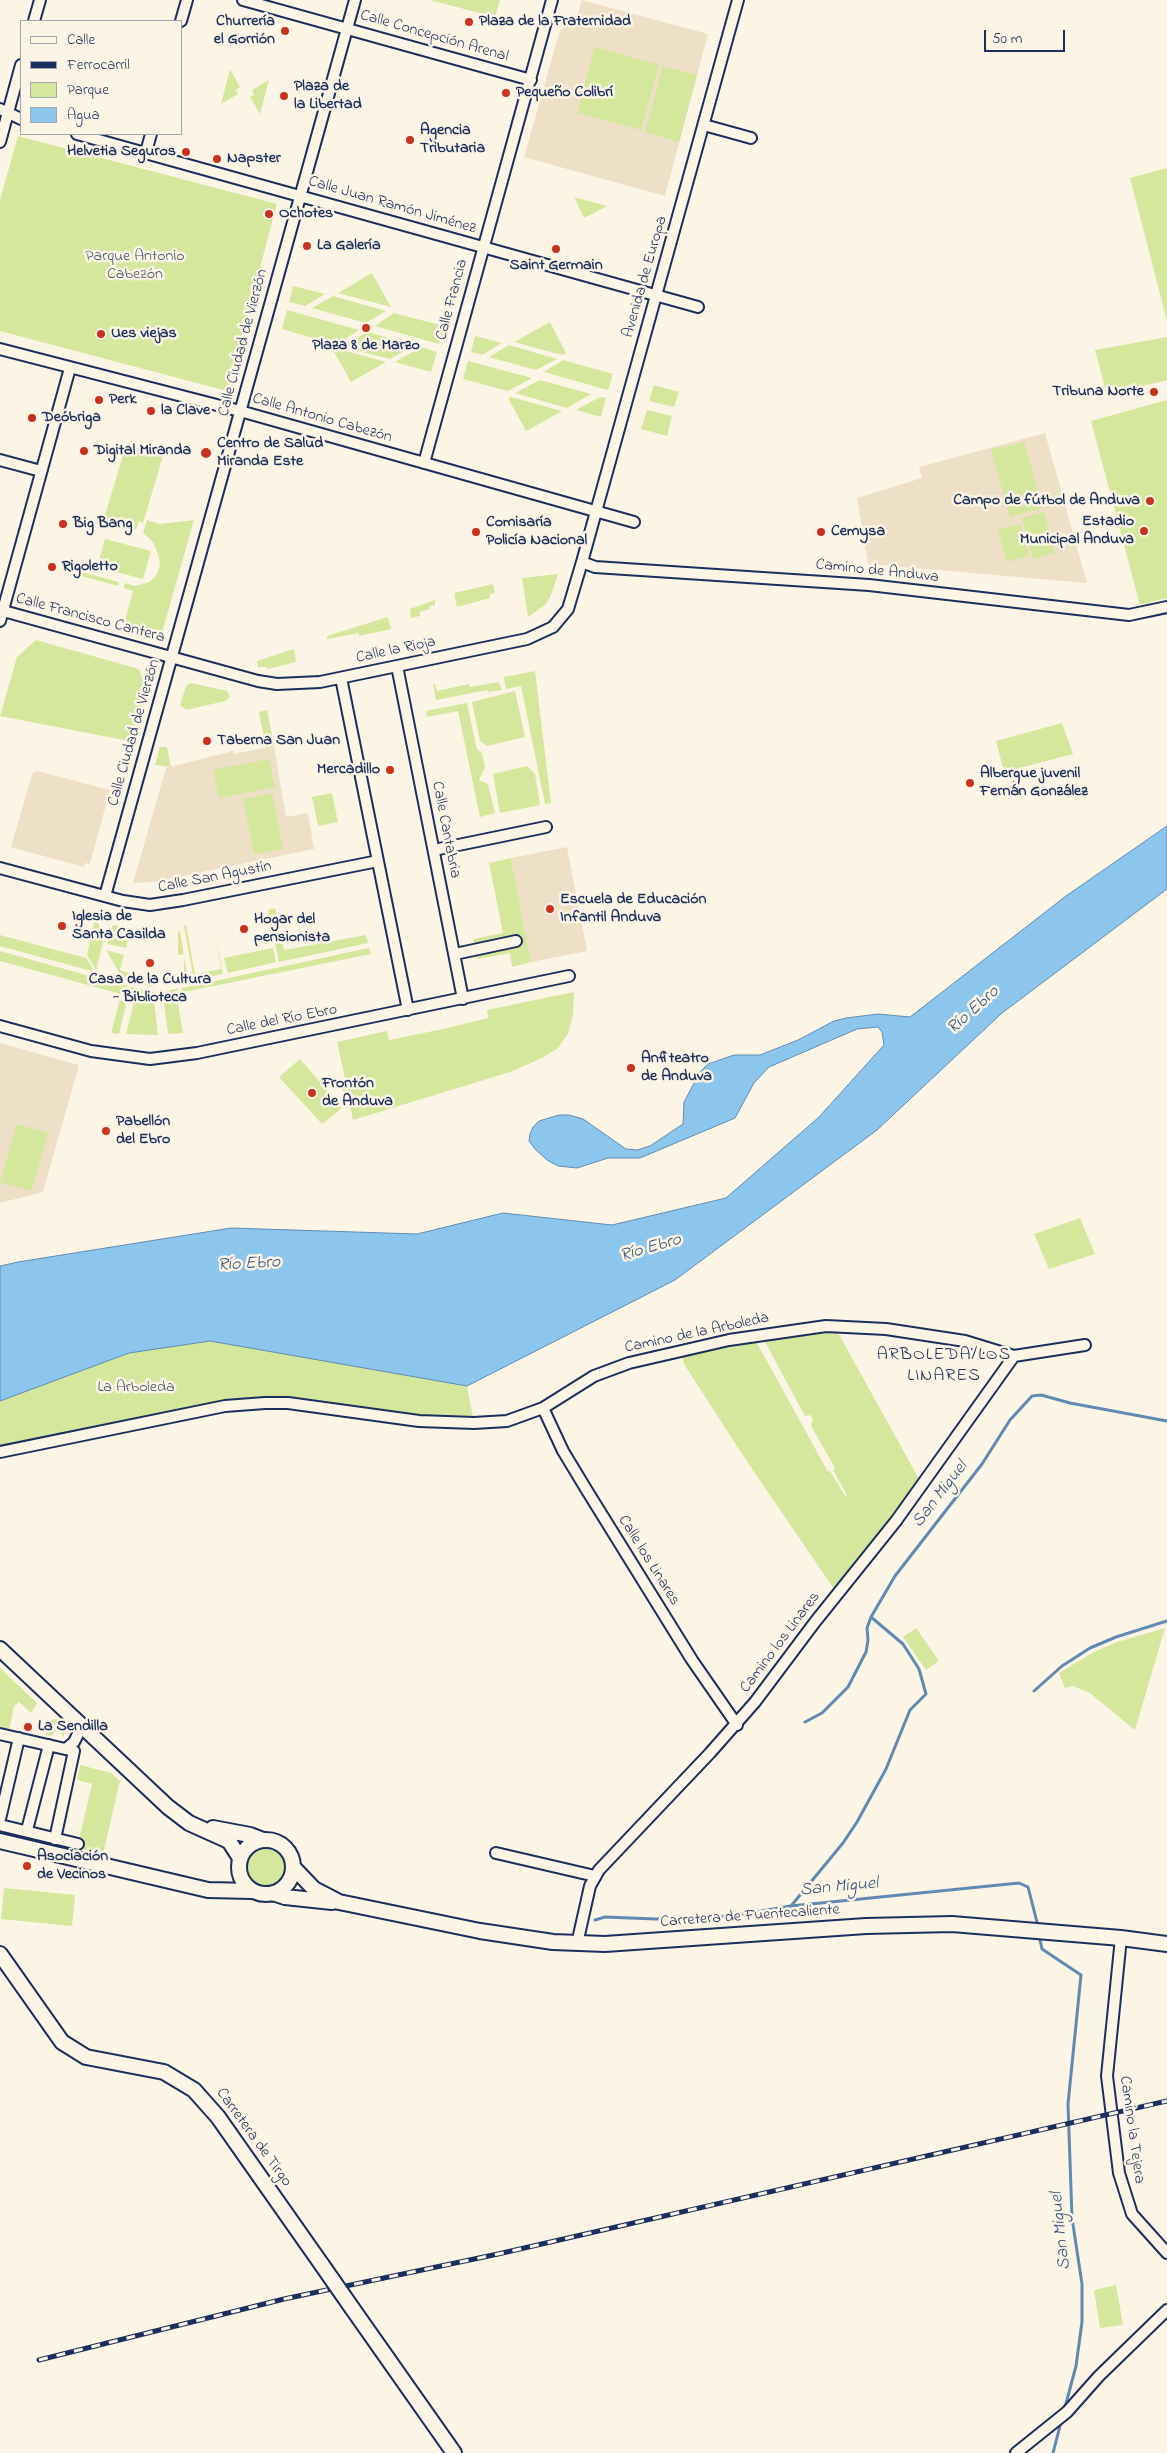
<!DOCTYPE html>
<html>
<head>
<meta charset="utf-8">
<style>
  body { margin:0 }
  #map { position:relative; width:1167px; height:2453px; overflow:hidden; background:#fcf5e5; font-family:"Indie Flower",sans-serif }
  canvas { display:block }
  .legend { position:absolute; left:20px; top:20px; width:162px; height:115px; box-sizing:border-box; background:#fcf5e5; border:1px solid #a2a6af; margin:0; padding:6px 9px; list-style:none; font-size:15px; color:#1b2f5e }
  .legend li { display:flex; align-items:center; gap:10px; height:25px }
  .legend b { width:25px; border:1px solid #a2a6af }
  .scale { position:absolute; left:984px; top:30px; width:81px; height:22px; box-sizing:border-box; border:2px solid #1b2f5e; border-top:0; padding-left:6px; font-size:15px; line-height:18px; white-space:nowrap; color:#1b2f5e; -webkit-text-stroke:4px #fcf5e5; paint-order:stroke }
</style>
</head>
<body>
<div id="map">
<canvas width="1167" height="2453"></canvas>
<ul class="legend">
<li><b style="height:6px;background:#fcf5e5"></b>Calle</li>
<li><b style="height:6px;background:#1b2f5e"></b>Ferrocarril</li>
<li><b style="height:14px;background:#d4e79c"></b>Parque</li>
<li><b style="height:14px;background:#8cc6ec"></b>Agua</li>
</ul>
<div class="scale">50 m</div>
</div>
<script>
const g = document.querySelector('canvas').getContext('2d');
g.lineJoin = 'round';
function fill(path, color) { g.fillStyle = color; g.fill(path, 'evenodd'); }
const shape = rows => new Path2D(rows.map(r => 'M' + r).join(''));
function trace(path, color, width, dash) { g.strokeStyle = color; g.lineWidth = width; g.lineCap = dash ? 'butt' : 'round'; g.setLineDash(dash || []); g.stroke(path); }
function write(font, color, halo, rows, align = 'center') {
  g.font = font + ' "Indie Flower",sans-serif'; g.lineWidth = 5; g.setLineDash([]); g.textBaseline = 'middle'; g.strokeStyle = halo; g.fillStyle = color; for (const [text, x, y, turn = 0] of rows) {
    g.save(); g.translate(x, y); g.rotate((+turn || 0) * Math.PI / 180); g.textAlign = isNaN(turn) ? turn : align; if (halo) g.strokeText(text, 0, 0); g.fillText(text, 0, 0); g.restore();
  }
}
fill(shape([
  [582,0,708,34,665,196,524,157,560,30,562,30,565,19,568,20,570,15,577,17],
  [1045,433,1087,583,868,564,857,498,922,478,919,467],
  [274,746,286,817,308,813,314,849,154,882,133,883,166,768,233,751,234,754],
  [37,771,110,790,90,864,85,863,84,867,11,847,32,774],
  [567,847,587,951,531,962,511,858],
  [0,1043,79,1065,43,1192,0,1203]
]), '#eedfc7');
fill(shape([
  [430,0,500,0,495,17],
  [595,47,659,65,641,130,577,113],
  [663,66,697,75,679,142,645,132],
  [230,69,240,87,236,90,238,94,221,104],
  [269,80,260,114,250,97,254,95,252,90],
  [18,136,277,204,227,391,0,331,0,200],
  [1167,168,1167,321,1130,178],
  [574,197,607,206,584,218],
  [372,273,391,307,338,293],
  [293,286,325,294,305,306,289,302],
  [333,296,386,311,366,323,312,308],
  [287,310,359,330,336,345,282,329],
  [394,313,444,326,439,344,375,326],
  [550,322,566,353,562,355,514,342],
  [367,332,415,345,390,359,343,347],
  [475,336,502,343,482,355,471,352],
  [1167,337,1167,380,1107,395,1095,350],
  [509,345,557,359,536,370,489,357],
  [421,347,437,352,431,372,395,362],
  [339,349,386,362,351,382,334,352],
  [563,360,613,374,608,390,544,372],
  [468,361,532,378,508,391,463,379],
  [540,380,591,394,567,408,515,393],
  [654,385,679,392,674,407,649,401],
  [511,397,562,411,526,431,508,398],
  [600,397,606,398,601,417,576,410],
  [1167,400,1167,598,1140,605,1091,421],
  [647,410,672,416,667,436,641,429],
  [1024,442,1043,508,1010,517,991,450],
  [126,445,163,456,143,523,139,521,136,530,103,522],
  [1044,512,1055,553,1033,559,1022,518],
  [147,520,160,524,194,520,162,633,124,624,133,591,124,588,125,583,135,586,150,582,157,574,160,566,159,557,153,542,143,533],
  [1020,524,1029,556,1007,562,998,530],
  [105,539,151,551,143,579,97,567],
  [82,572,119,582,118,586,81,576],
  [558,574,551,595,546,604,528,617,522,578],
  [493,584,495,593,490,594,490,598,457,607,454,593],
  [435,600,435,605,430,606,430,609,419,612,420,616,411,618,410,609],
  [388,617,391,629,359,636,359,633,327,639,327,636],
  [36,640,139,669,147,689,129,741,0,716,17,657],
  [294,649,296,662,268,669,267,667,258,667,257,661],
  [535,671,551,803,545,804,521,686,506,689,504,677],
  [499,682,502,690,489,692,487,690,436,700,433,684,435,684,437,691,469,684,470,687],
  [191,683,227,691,230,697,225,701,186,710,180,705,186,686],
  [515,691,525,737,487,746,480,741,472,702],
  [467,703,475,741,477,749,482,753,485,767,479,780,488,784,495,813,480,817,458,711,427,717,426,711],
  [267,710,274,746,266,748,259,712],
  [1062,723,1073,754,1004,772,996,741],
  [160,747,167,747,171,767,155,765],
  [269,759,275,787,219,798,213,770],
  [527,766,535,774,540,805,500,813,493,774],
  [272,793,283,849,254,854,243,799],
  [332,793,338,822,318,826,312,797],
  [511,858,531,962,512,967,510,953,478,959,477,955,519,946,518,936,475,946,473,939,503,933,489,863],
  [275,908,284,950,366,935,368,943,279,962,268,910],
  [95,919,105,934,96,970,87,955],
  [113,925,131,929,126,948,107,944],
  [186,925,195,974,221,969,216,937,223,974,194,980,184,926],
  [178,931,180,931,188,981,166,985,166,974,184,973,184,954,178,955],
  [0,935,86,958,95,972,0,946],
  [273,948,276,962,228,973,224,958],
  [369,948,371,954,179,993,182,988],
  [106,950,124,955,120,970,155,981,153,987,122,978],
  [0,951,86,975,128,986,125,995,0,961],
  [131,987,153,992,158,1035,126,1034,134,1002,128,995],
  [179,988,176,992,183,1033,168,1034,163,996,167,995,167,991],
  [574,992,573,1015,568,1034,558,1048,542,1058,510,1072,353,1120,347,1091,343,1091,341,1079,345,1078,337,1042,387,1031,389,1040,443,1029,488,1018,487,1010],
  [120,999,126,1005,119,1034,111,1033],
  [300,1059,342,1108,322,1124,279,1077],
  [17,1124,48,1133,31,1191,0,1182],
  [1080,1218,1095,1254,1049,1269,1034,1234],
  [837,1331,919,1479,878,1536,834,1589,742,1454,684,1364,682,1357,719,1346,753,1341,757,1343,828,1472,830,1471,845,1496,847,1495,833,1470,835,1468,811,1426,813,1419,810,1415,805,1416,764,1340],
  [210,1341,467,1386,474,1423,265,1403,0,1452,0,1400,129,1353],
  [916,1628,939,1661,926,1670,903,1637],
  [1165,1628,1135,1730,1090,1693,1073,1686,1065,1688,1059,1673,1094,1652,1117,1642],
  [0,1668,37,1703,31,1713,19,1702,14,1706,9,1731,0,1731],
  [58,1719,65,1733,63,1738,62,1733,55,1731,52,1736,46,1735,49,1720],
  [80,1765,111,1773,120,1781,103,1854,77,1848,92,1784,77,1780],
  '247 1868a19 19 0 1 1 38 0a19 19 0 1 1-38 0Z',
  [4,1888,75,1895,72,1926,1,1919],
  [1116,2285,1123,2325,1100,2328,1094,2290]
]), '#d4e79c');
const water = shape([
  [1167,826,1167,889,1002,1013,877,1130,675,1280,467,1386,210,1341,129,1353,0,1401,0,1266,18,1262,231,1228,417,1234,503,1213,612,1225,726,1198,819,1117,884,1045,882,1032,878,1027,857,1029,769,1067,754,1083,735,1118,640,1158,608,1158,577,1168,558,1166,547,1160,535,1149,529,1141,530,1134,533,1127,539,1121,559,1115,569,1115,583,1119,626,1149,637,1150,650,1146,683,1124,684,1102,700,1072,708,1064,734,1055,760,1055,798,1040,834,1021,846,1018,878,1014,910,1017,1066,896,1167,826]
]);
fill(water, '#8cc6ec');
trace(water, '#5f8ab3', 1);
trace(shape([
  [1034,1691,1062,1666,1090,1648,1116,1637,1167,1621],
  [805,1722,822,1713,848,1687,866,1652,868,1640,867,1628,871,1617],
  [595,1920,605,1917,656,1919,731,1916,791,1906],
  [1038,1926,1028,1887,1019,1883,791,1906,843,1843,857,1822,886,1769,910,1710,926,1694,919,1669,903,1644,871,1617,895,1576,982,1464,1010,1420,1032,1396,1041,1395,1070,1403,1167,1421],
  [1039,1935,1042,1949,1081,1975,1068,2104,1072,2218,1082,2284,1082,2322,1076,2366,1064,2411],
  [1053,2453,1061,2422]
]), '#5f8ab3', 3);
const street = shape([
  [243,0,531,80],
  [34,21,40,0],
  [181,21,187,0],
  [0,109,21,119],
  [704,125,751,138],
  [77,134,698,307],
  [0,142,21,65],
  [146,152,151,134],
  [0,349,240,411,634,522],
  [0,460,41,471],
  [424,463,552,0],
  [582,562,595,567,869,585,1129,615,1167,607],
  [0,610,258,681,277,684,320,682,397,666,527,639,553,627,568,609,582,562,738,0],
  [0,621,70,368],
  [397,666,463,999],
  [341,678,408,1010],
  [434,850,546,827],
  [0,868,123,901,150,905,183,900,378,861],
  [105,896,355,0],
  [455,954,516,941],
  [0,1026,91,1051,150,1059,197,1053,569,976],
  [543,1408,563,1451,586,1489,692,1660,737,1725],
  [0,1452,225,1406,265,1403,288,1403,419,1421,474,1423,507,1421,543,1408,594,1376,629,1363,729,1340,826,1326,886,1329,965,1341,1014,1356,1085,1345],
  [0,1734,74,1751,55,1839],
  [67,1748,74,1742,82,1726],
  [0,1819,19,1738],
  [0,1825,78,1844],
  [27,1830,49,1745],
  [496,1853,595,1876],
  [1121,1938,1107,2076,1119,2173,1132,2214,1167,2253],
  [577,1944,590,1886,599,1870,710,1753,755,1702,815,1622,896,1521,1014,1356],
  [1016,2453,1067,2412,1099,2376,1167,2310]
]);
const secondary = shape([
  [0,1649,168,1807,189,1823,229,1841,240,1858],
  [213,1828,250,1835,263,1840],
  '239 1867a27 27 0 1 1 54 0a27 27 0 1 1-54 0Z',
  [0,1841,208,1890,252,1891],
  [293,1867,314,1889,339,1902,480,1931,553,1942,605,1944,866,1926,952,1924,1121,1938,1167,1944],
  [273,1893,285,1897,332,1902],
  [0,1954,62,2042,86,2057,164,2072,194,2090,218,2117,322,2265],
  [352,2308,454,2453]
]);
trace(street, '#1b2f5e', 14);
trace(secondary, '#1b2f5e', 18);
trace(street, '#fcf5e5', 10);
trace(secondary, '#fcf5e5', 14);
const rail = shape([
  [39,2360,284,2299,498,2254,1167,2101]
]);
trace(rail, '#1b2f5e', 5);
trace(rail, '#fcf5e5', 3, [9]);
const secondaryBridge = shape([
  [322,2265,352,2308]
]);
trace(secondaryBridge, '#1b2f5e', 18, []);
trace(secondaryBridge, '#fcf5e5', 14);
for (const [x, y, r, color] of [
  [469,22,5,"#c8321e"],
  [285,31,5,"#c8321e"],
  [506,93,5,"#c8321e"],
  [284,96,5,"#c8321e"],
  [410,140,5,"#c8321e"],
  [186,152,5,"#c8321e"],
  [217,159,5,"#c8321e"],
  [269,214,5,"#c8321e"],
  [307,246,5,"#c8321e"],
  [556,249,5,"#c8321e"],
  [366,328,5,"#c8321e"],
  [101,334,5,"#c8321e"],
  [1154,392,5,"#c8321e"],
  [99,400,5,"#c8321e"],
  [151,411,5,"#c8321e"],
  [32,418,5,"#c8321e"],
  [84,451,5,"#c8321e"],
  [206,453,6,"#c8321e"],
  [1150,501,5,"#c8321e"],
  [63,524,5,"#c8321e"],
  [1144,531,5,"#c8321e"],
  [476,532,5,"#c8321e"],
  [821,532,5,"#c8321e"],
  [52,567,5,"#c8321e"],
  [207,741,5,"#c8321e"],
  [390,770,5,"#c8321e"],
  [970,783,5,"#c8321e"],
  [550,909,5,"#c8321e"],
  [62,926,5,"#c8321e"],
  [244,929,5,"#c8321e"],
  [150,963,5,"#c8321e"],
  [631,1068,5,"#c8321e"],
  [312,1093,5,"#c8321e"],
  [106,1131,5,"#c8321e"],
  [28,1727,5,"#c8321e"],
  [27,1866,5,"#c8321e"]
]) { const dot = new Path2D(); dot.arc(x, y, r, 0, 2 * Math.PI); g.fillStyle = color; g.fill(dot); trace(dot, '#fcf5e5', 2); }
write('bold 16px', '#1b2f5e', '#fcf5e5', [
  ["Churrería",275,22,"right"],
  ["el Gorrión",275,40,"right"],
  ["Plaza de la Fraternidad",479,22],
  ["Plaza de",294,87],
  ["la Libertad",294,105],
  ["Pequeño Colibrí",516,93],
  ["Agencia",420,131],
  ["Tributaria",420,149],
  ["Helvetia Seguros",176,152,"right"],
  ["Napster",227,159],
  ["Ochotes",279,214],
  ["La Galería",317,246],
  ["Saint Germain",556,266,"center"],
  ["Ues viejas",111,334],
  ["Plaza 8 de Marzo",366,346,"center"],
  ["Tribuna Norte",1144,392,"right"],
  ["Perk",109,400],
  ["la Clave",161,411],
  ["Deóbriga",42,418],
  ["Centro de Salud",217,444],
  ["Miranda Este",217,462],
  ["Digital Miranda",94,451],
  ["Campo de fútbol de Anduva",1140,501,"right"],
  ["Estadio",1134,522,"right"],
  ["Municipal Anduva",1134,540,"right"],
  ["Comisaría",486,523],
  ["Policía Nacional",486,541],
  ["Big Bang",73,524],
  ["Cemysa",831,532],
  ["Rigoletto",62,567],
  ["Taberna San Juan",217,741],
  ["Mercadillo",380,770,"right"],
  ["Albergue juvenil",980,774],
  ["Fernán González",980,792],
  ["Escuela de Educación",560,900],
  ["Infantil Anduva",560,918],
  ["Iglesia de",72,917],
  ["Santa Casilda",72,935],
  ["Hogar del",254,920],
  ["pensionista",254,938],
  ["Casa de la Cultura",150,980,"center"],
  ["- Biblioteca",150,998,"center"],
  ["Anfiteatro",641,1059],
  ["de Anduva",641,1077],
  ["Frontón",322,1084],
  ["de Anduva",322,1102],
  ["Pabellón",116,1122],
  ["del Ebro",116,1140],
  ["La Sendilla",38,1727],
  ["Asociación",37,1857],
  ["de Vecinos",37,1875]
], 'left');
write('16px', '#1b2f5e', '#fcf5e5', [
  ["Calle Concepción Arenal",434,37,16],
  ["Calle Juan Ramón Jiménez",392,206,16],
  ["Avenida de Europa",646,277,-74],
  ["Calle Francia",453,300,-75],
  ["Calle Ciudad de Vierzón",244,343,-75],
  ["Calle Antonio Cabezón",322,419,16],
  ["Camino de Anduva",877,572,6],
  ["Calle Francisco Cantera",90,619,15],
  ["Calle la Rioja",396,651,-12],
  ["Calle Ciudad de Vierzón",135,733,-74],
  ["Calle Cantabria",445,830,79],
  ["Calle San Agustín",215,878,-11],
  ["Calle del Río Ebro",282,1021,-11],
  ["Camino de la Arboleda",697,1334,-12],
  ["Calle los Linares",648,1561,58],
  ["Camino los Linares",781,1643,-53],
  ["Carretera de Fuentecaliente",750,1917,-4],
  ["Camino la Tejera",1131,2130,82],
  ["Carretera de Tirgo",253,2138,54]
]);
write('16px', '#40546a', '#fcf5e5', [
  ["Parque Antonio",135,257],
  ["Cabezón",135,275],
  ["La Arboleda",136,1388]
]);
write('italic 18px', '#375582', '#fcf5e5', [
  ["Río Ebro",974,1011,-42],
  ["Río Ebro",651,1249,-16],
  ["Río Ebro",249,1265,-3],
  ["San Miguel",941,1495,-52],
  ["San Miguel",839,1888,-5],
  ["San Miguel",1062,2231,-96]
]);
g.letterSpacing = '1px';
write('18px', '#1b2f5e', '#fcf5e5', [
  ["ARBOLEDA/LOS",944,1356],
  ["LINARES",944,1377]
]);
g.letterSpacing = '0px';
</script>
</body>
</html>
